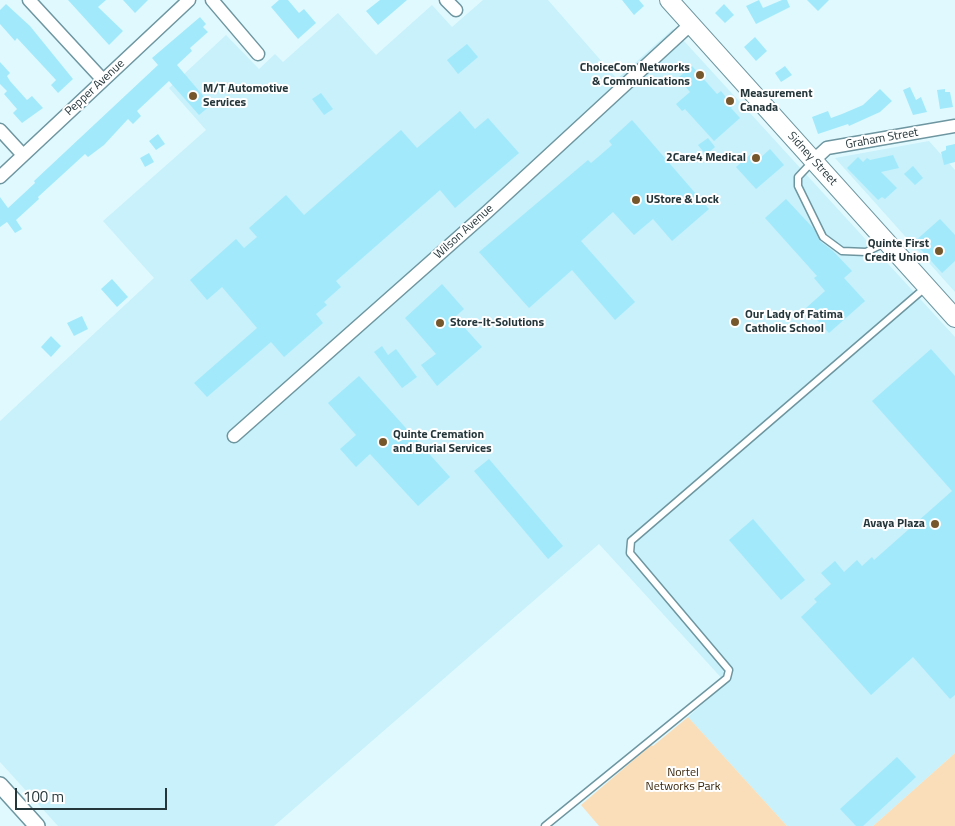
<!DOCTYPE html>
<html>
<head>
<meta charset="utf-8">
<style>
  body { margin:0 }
  #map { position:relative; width:955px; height:826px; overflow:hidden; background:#e0f9ff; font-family:"Titillium Web",sans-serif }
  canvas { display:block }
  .scale { position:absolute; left:15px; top:788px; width:152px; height:22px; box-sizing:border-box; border:2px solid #25363a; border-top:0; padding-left:6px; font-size:15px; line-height:18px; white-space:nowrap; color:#25363a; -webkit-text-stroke:4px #fff; paint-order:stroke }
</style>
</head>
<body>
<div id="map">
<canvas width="955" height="826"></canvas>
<div class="scale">100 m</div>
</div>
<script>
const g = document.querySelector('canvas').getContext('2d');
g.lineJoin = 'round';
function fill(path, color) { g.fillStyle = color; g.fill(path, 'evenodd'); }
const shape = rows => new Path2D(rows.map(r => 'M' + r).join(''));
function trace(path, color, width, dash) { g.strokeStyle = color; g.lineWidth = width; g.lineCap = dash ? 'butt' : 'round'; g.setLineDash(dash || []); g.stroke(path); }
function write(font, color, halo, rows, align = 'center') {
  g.font = font + ' "Titillium Web",sans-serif'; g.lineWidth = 4; g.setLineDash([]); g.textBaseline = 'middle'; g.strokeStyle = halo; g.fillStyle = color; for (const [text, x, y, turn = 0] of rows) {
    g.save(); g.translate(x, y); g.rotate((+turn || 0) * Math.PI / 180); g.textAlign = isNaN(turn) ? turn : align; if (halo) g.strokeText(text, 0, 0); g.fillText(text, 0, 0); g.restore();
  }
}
fill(shape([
  [483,0,548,0,617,79,673,29,955,337,955,753,873,826,787,826,688,717,726,683,599,544,274,826,58,826,0,762,0,421,154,278,103,221,206,130,169,88,226,35,259,69,275,54,283,62,338,13,376,55,432,5,452,27],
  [929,141,955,170,955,292,835,158]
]), '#c8f1fb');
fill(shape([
  [688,717,787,826,599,826,581,805,651,745,653,746],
  [955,753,955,826,873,826]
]), '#fadeba');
fill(shape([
  [68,0,106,0,98,7,123,31,109,45],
  [123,0,148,0,135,13],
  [279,0,288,0,299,13,304,9,316,23,298,39,271,7],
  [380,0,407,0,378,25,366,11],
  [622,0,639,0,644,6,634,15],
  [759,0,763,8,782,0,787,0,790,7,756,24,746,6],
  [807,0,829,0,818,11],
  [6,4,30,26,73,79,58,93,51,85,56,80,17,38,15,41,0,24,0,10],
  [724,4,734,15,725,23,715,13],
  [200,17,206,24,203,27,208,32,190,48,192,51,177,65,211,105,199,115,169,81,137,111,141,116,133,124,128,119,104,145,88,157,85,154,38,197,39,199,16,220,22,229,15,233,7,222,0,227,0,197,8,208,35,183,34,181,158,65,152,58],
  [755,37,767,51,756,61,744,47],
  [467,44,478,57,458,74,447,60],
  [0,62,10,73,7,76,10,81,27,100,32,96,43,108,22,123,13,113,17,109,4,94,7,91,0,84],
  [692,66,717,94,721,91,733,106,731,108,740,118,714,141,685,109,682,111,676,104,690,92,678,78],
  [785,66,792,75,781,82,775,73],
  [910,87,916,100,921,97,927,112,913,115,903,90],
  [880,89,892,101,880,112,849,126,848,124,818,134,812,117,828,111,831,118,842,114,863,105],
  [945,89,945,92,950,92,953,107,940,109,937,90],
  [321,93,333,109,324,115,312,99],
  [460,111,475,129,488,118,519,153,455,208,440,190,336,281,341,287,324,302,327,305,316,314,323,323,284,357,271,342,207,397,194,383,257,328,222,287,207,300,190,280,236,239,244,248,257,237,249,228,286,195,304,215,401,130,417,148],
  [632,120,709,209,672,241,653,219,634,235,613,212,581,241,635,302,615,320,572,270,529,308,479,252,588,160,591,163,612,145,609,141],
  [158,134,165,144,156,150,149,141],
  [708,138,715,147,706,155,698,145],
  [955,144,955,162,944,165,941,152,946,150,946,146],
  [770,149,784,165,756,189,736,167,752,153,758,160],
  [149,153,154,162,145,167,140,158],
  [893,155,899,168,881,172,897,188,885,199,882,197,878,200,847,168,858,157,863,162,867,158,870,160],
  [913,166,923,178,915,185,904,174],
  [786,199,814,229,820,241,833,251,852,271,844,278,865,301,829,333,806,308,825,291,814,278,817,276,765,218],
  [940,219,955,235,955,261,942,273,914,242],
  [112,279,128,297,117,307,101,289],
  [442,284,464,309,455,317,482,347,437,386,421,365,436,354,405,318],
  [82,316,88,329,74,336,67,323],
  [51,336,61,346,51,357,41,347],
  [382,346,388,355,396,349,417,377,402,388,374,352],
  [931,349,955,376,955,695,950,699,913,657,871,695,801,617,817,602,814,599,831,584,821,573,835,561,844,572,857,560,862,566,872,557,874,560,952,491,872,401],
  [359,376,450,477,418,506,370,454,356,467,340,449,356,435,328,403],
  [489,459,563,546,548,559,474,471],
  [753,519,805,580,781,600,729,540],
  [897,757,916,777,863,826,856,826,840,809]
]), '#a2eafb');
const service = shape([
  [813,161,798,177,798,186,823,237,842,251,866,252,885,243],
  [545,826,727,678,729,670,630,553,631,541,926,287]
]);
const minor = shape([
  [29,0,103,80],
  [212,0,258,54],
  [446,0,456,10],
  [0,130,23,155],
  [813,161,827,148,955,126],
  [0,177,189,0],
  [234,436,487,212,691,24]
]);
const tertiary = shape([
  [0,785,37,826]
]);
const secondary = shape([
  [669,0,955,318]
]);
trace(service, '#6e96a0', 9);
trace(minor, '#6e96a0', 15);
trace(tertiary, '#6e96a0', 18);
trace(secondary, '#6e96a0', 20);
trace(service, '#fff', 6);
trace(minor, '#fff', 12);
trace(tertiary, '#fff', 15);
trace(secondary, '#fff', 18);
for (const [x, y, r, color] of [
  [700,75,5,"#76572c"],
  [193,96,5,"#76572c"],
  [730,101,5,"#76572c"],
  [756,158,5,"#76572c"],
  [636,200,5,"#76572c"],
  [939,251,5,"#76572c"],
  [735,322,5,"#76572c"],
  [440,323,5,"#76572c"],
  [383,442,5,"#76572c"],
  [935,524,5,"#76572c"]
]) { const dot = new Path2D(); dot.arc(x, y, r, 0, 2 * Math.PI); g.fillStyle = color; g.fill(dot); trace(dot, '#fff', 2); }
write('bold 12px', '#25363a', '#fff', [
  ["ChoiceCom Networks",690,68,"right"],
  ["& Communications",690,82,"right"],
  ["M/T Automotive",203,89],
  ["Services",203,103],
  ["Measurement",740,94],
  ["Canada",740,108],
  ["2Care4 Medical",746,158,"right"],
  ["UStore & Lock",646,200],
  ["Quinte First",929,244,"right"],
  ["Credit Union",929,258,"right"],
  ["Our Lady of Fatima",745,315],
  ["Catholic School",745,329],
  ["Store-It-Solutions",450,323],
  ["Quinte Cremation",393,435],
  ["and Burial Services",393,449],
  ["Avaya Plaza",925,524,"right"]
], 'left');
write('12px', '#25363a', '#fff', [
  ["Pepper Avenue",95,88,-43],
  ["Graham Street",882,139,-10],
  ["Sidney Street",812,159,48],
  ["Wilson Avenue",464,232,-42]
]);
write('12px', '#38250a', '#fff', [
  ["Nortel",683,773],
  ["Networks Park",683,787]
]);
</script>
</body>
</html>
